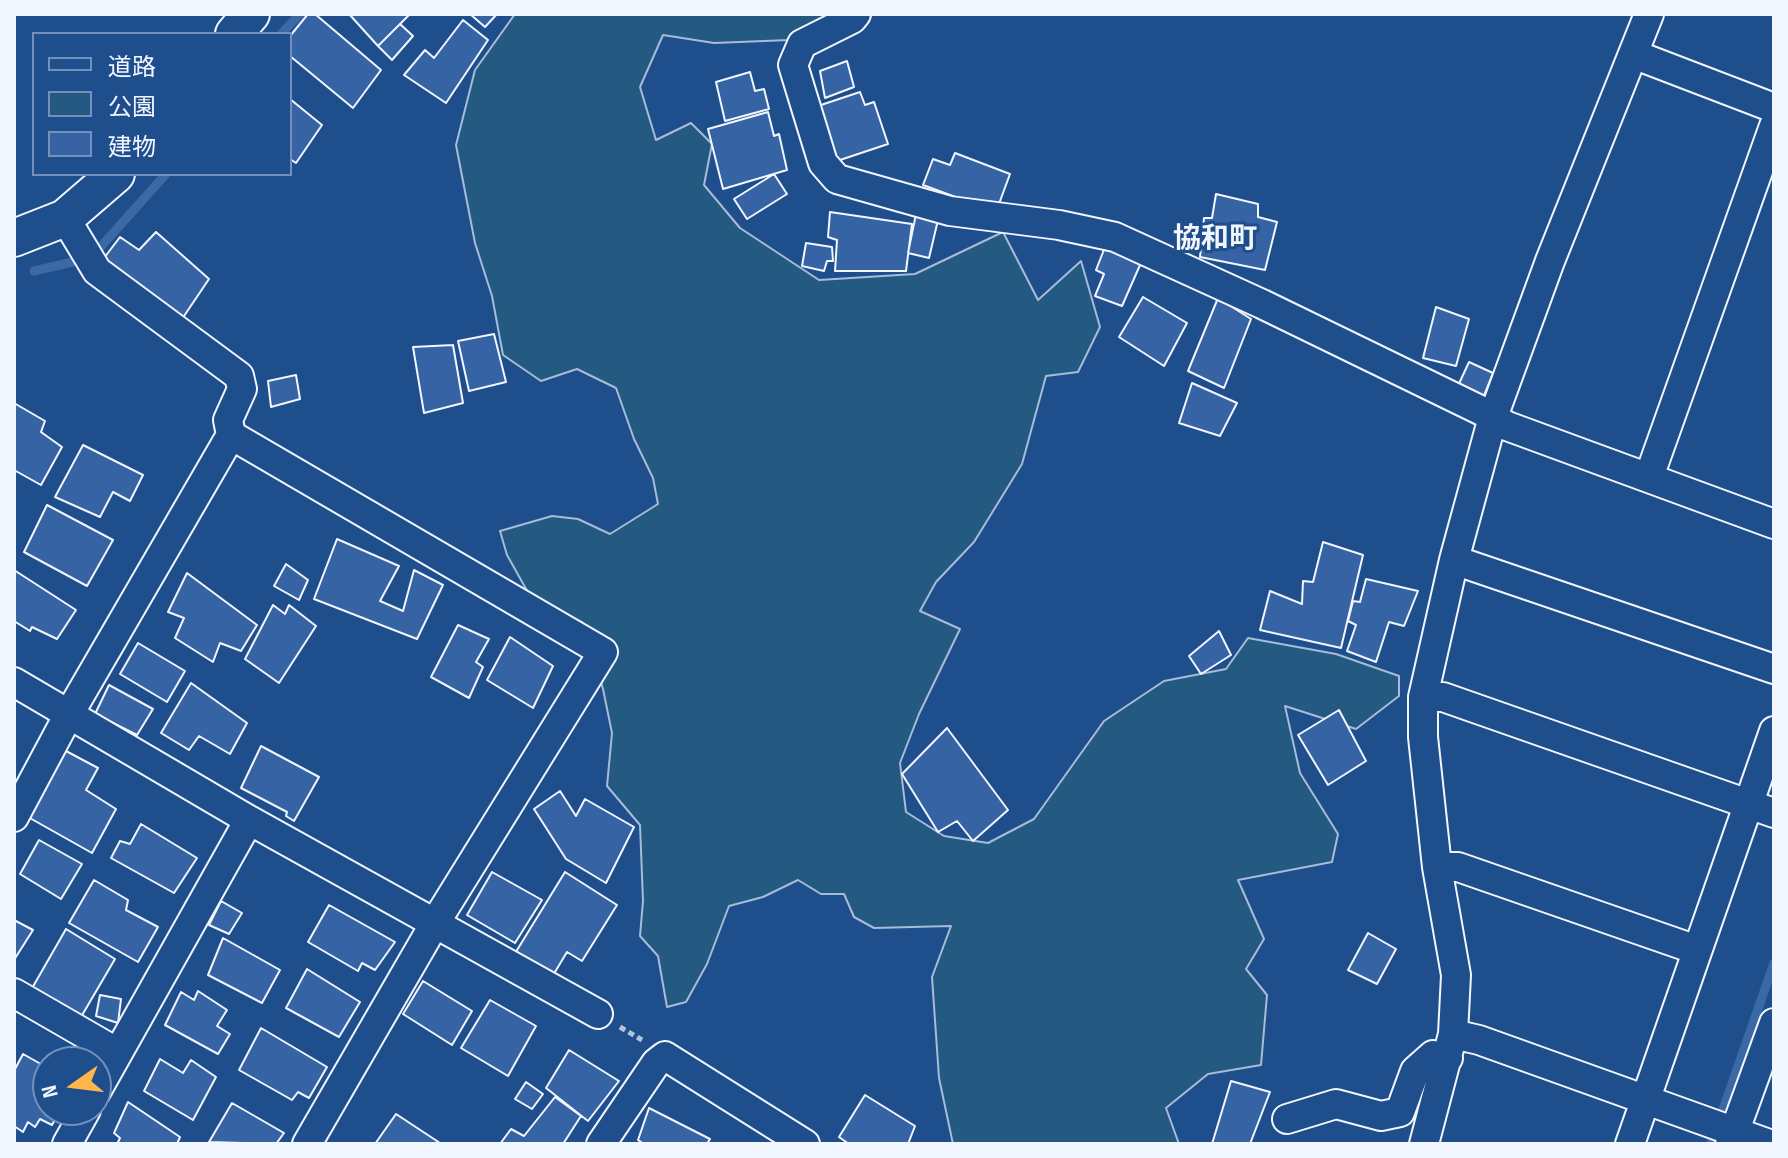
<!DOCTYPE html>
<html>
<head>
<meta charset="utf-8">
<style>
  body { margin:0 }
  #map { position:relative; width:1788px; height:1158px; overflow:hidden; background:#1f4e8c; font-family:"Sofia Sans Condensed","Noto Sans JP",sans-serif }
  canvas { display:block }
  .frame { position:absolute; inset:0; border:16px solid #f2f6ff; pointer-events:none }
  .legend { position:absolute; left:32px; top:32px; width:260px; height:144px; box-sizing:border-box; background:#1f4e8c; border:2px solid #7391ba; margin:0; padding:10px 14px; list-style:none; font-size:24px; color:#f2f6ff }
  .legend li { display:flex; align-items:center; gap:16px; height:40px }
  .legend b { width:40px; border:2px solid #7391ba }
  .north { position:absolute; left:32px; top:1046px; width:80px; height:80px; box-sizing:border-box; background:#1f4e8c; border:2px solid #7391ba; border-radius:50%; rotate:256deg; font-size:22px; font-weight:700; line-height:32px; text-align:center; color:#f2f6ff }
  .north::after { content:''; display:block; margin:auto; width:28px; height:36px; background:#ffb74d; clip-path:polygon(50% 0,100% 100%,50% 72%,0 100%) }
</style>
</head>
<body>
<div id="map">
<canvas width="1788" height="1158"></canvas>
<div class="frame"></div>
<ul class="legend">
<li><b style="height:10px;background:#1f4e8c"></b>道路</li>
<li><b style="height:22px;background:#245a82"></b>公園</li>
<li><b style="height:22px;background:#3563a3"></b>建物</li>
</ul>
<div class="north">N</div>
</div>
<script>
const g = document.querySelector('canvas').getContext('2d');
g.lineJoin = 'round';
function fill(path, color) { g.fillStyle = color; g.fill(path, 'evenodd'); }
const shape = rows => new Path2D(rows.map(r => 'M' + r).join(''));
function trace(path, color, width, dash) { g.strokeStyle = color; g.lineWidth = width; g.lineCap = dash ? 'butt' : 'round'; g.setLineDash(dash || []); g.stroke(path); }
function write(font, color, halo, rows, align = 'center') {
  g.font = font + ' "Sofia Sans Condensed","Noto Sans JP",sans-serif'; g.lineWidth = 6; g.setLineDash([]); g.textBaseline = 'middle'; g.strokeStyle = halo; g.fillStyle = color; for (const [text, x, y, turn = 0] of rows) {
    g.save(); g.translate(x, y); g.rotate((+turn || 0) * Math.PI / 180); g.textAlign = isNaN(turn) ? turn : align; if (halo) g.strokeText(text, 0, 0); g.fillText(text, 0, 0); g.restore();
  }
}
const green = shape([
  [515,14,828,14,789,40,714,43,663,35,640,87,656,140,691,123,712,144,704,185,740,228,819,280,915,274,1003,232,1038,300,1081,261,1100,327,1078,372,1046,376,1022,464,974,542,936,582,920,611,960,629,919,714,900,763,906,812,944,836,988,843,1034,819,1104,721,1164,681,1226,669,1248,638,1336,654,1399,676,1399,696,1356,729,1285,706,1300,773,1338,834,1332,862,1238,880,1264,939,1246,969,1267,995,1261,1065,1208,1074,1166,1108,1179,1144,953,1144,939,1078,932,977,951,926,874,928,854,917,844,894,821,894,798,880,763,897,729,906,707,964,686,1002,667,1007,658,956,640,936,643,901,640,825,607,786,612,733,603,689,583,623,530,596,507,555,500,531,552,516,578,519,610,534,658,504,653,478,634,439,616,388,577,369,541,381,503,355,492,296,475,243,456,145,475,70,515,14]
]);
fill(green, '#245a82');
trace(green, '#a8bbd7', 2);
trace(shape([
  [281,34,300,14],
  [34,271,77,261,97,251,166,174],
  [1711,1144,1774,963]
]), '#3b69a3', 9);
const building = shape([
  [308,14,315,14,381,70,353,108,290,56,290,36,308,14],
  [349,14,410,14,378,46,349,14],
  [470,14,497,14,485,27,470,14],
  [463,20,488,40,446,103,404,75,425,50,434,58,463,20],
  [400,24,413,36,392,60,378,46,400,24],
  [847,61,854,87,825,98,820,71,847,61],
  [750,72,755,91,764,89,769,109,725,121,716,82,750,72],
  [860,92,865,105,874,102,888,144,834,162,815,107,860,92],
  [290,99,322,125,296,163,290,159,290,99],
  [768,112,774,136,779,134,787,170,723,189,708,129,768,112],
  [955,153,1010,174,996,212,923,185,933,159,950,165,955,153],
  [774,174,787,194,747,219,734,199,774,174],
  [1216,194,1258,204,1258,217,1277,222,1265,270,1200,257,1204,218,1212,218,1216,194],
  [830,212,912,224,906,271,835,271,837,240,828,237,830,212],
  [916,214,938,220,929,258,908,253,916,214],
  [156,232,209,279,180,322,98,266,120,237,139,250,156,232],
  [1107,242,1144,256,1122,306,1095,296,1104,274,1096,270,1107,242],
  [806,243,832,247,833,261,827,261,824,271,802,266,806,243],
  [1143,297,1187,323,1164,366,1119,337,1143,297],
  [1218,298,1251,319,1224,388,1188,371,1218,298],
  [1436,307,1469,319,1456,366,1423,358,1436,307],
  [494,334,506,382,469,391,458,341,494,334],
  [453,345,463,403,424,413,413,347,453,345],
  [1469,362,1493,373,1483,398,1457,388,1469,362],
  [296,375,300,399,271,407,268,381,296,375],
  [1192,383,1237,403,1220,436,1179,423,1192,383],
  [14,403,45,421,41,432,62,447,41,485,14,470,14,403],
  [83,445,143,475,130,501,113,492,100,517,55,497,83,445],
  [47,505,113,540,87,586,24,552,47,505],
  [337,539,399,566,380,601,403,611,414,570,443,585,417,639,314,599,337,539],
  [1323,542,1363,555,1341,648,1260,630,1270,591,1302,604,1303,581,1313,582,1323,542],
  [286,564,308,580,299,600,274,586,286,564],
  [14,570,76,610,57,639,32,627,30,631,14,621,14,570],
  [187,573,257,625,241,651,220,643,213,662,175,638,184,618,168,612,187,573],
  [1366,579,1418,591,1404,626,1389,622,1376,662,1347,651,1356,625,1348,621,1353,601,1360,602,1366,579],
  [273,605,285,614,289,605,316,626,279,683,245,659,273,605],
  [458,625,489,639,476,662,483,667,469,698,431,677,458,625],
  [1219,631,1231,655,1201,674,1189,656,1219,631],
  [510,637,553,666,533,708,487,680,510,637],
  [138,643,185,671,167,702,120,674,138,643],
  [191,683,247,723,230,754,199,736,189,750,161,733,191,683],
  [109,685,153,709,137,735,95,714,109,685],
  [1339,710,1366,761,1328,785,1298,735,1339,710],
  [947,728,1008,810,973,841,957,821,938,832,902,774,947,728],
  [261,746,319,777,294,821,286,816,287,812,241,788,261,746],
  [66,751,98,768,86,790,116,809,92,853,28,817,66,751],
  [560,791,576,816,585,799,634,827,606,883,566,859,534,809,560,791],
  [141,824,197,858,174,893,111,858,120,841,130,844,141,824],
  [39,840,82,864,61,899,20,874,39,840],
  [492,872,542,900,515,943,467,915,492,872],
  [565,872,617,905,582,961,567,952,552,977,514,955,565,872],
  [94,880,128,900,126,910,158,927,138,962,69,923,94,880],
  [221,901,242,913,229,934,209,925,221,901],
  [329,905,395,942,375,970,362,963,358,971,308,942,329,905],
  [14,920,33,930,14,960,14,920],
  [66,929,115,959,81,1017,31,990,66,929],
  [1368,933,1396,949,1377,984,1348,970,1368,933],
  [223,938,280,970,262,1003,208,975,223,938],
  [307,969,360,1002,339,1037,286,1008,307,969],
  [423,981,472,1011,452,1045,403,1014,423,981],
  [198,991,227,1010,217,1026,230,1034,218,1054,165,1025,181,992,194,1000,198,991],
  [100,995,121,999,118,1023,96,1016,100,995],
  [490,1000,536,1026,508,1076,461,1048,490,1000],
  [261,1028,327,1067,309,1098,298,1092,292,1100,239,1070,261,1028],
  [569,1050,619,1081,588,1121,546,1088,569,1050],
  [23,1054,48,1068,48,1110,60,1110,52,1125,40,1119,35,1127,28,1122,23,1132,14,1126,14,1071,23,1054],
  [160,1059,183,1073,191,1060,216,1077,193,1120,144,1091,160,1059],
  [1231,1081,1270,1092,1250,1144,1212,1144,1231,1081],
  [526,1082,543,1094,532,1109,515,1099,526,1082],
  [865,1095,915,1126,908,1144,849,1144,839,1137,865,1095],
  [555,1097,581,1116,563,1144,500,1144,511,1129,524,1136,555,1097],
  [128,1102,180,1137,177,1144,117,1144,120,1138,114,1133,128,1102],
  [232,1103,284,1133,276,1144,209,1142,232,1103],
  [649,1108,710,1139,707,1144,644,1144,638,1140,649,1108],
  [396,1114,440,1143,439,1144,375,1144,396,1114]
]);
fill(building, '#3563a3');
trace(building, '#f2f6ff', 2);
const minor = shape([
  [856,14,852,19,802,44,793,65,823,163,837,179,950,211,1059,225,1115,237,1262,304,1482,411,1507,426,1774,524],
  [1633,54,1774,108],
  [65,218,97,271,239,376,242,389,228,420,231,435],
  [1649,477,1774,126],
  [1454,560,1774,669],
  [14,682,249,820,598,1014],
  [1423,697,1443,697,1774,813],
  [14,817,69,714,231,435,603,652,435,923,307,1144],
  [1437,867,1458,867,1697,950],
  [14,993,118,1053],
  [1453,1034,1479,1040,1769,1144],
  [96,1092,249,820],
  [1287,1119,1336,1104,1381,1116,1400,1112,1415,1071,1433,1055,1448,1058],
  [67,1144,86,1110],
  [601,1144,656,1063,665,1056,805,1144],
  [1424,1144,1453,1034,1456,975,1437,867,1423,737,1423,697,1454,560,1493,417,1550,261,1649,14],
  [1630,1144,1774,731],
  [1730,1144,1774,1023]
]);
const tertiary = shape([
  [234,34,251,14],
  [14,238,65,218,116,174]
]);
trace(minor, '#f2f6ff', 32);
trace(tertiary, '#f2f6ff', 40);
trace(shape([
  [620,1027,642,1040]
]), '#b3c4dc', 5, [6, 4]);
trace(minor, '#1f4e8c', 28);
trace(tertiary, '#1f4e8c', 36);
write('bold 28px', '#f2f6ff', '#1f4e8c', [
  ["協和町",1215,240]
]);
</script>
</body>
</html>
